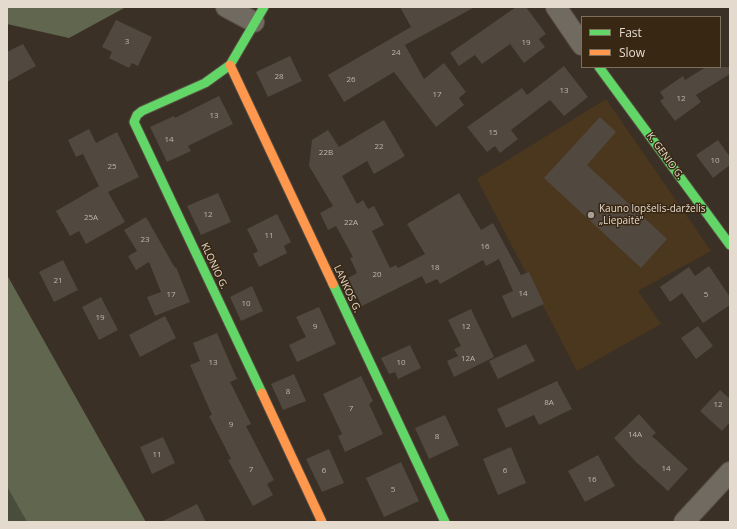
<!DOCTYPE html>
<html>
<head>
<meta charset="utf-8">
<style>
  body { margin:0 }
  #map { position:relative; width:737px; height:529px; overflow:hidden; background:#3a3025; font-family:"Open Sans",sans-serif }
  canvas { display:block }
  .frame { position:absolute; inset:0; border:8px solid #e5dace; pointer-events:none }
  .legend { position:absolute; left:581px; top:16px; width:140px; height:52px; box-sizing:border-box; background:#372713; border:1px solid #7d6f5e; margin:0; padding:5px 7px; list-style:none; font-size:12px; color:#e5dace }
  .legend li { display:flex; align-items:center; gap:8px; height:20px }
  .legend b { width:20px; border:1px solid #7d6f5e }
</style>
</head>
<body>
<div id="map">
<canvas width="737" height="529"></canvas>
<div class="frame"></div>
<ul class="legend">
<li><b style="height:5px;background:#63d668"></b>Fast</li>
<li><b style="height:5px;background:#ff974d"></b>Slow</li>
</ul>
</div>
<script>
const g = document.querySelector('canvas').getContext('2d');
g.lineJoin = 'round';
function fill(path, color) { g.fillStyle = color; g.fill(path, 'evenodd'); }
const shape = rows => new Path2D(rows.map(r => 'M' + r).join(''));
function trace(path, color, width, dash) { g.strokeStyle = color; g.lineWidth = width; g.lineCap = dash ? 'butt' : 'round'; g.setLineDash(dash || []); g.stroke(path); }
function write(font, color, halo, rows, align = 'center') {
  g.font = font + ' "Open Sans",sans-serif'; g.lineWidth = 3; g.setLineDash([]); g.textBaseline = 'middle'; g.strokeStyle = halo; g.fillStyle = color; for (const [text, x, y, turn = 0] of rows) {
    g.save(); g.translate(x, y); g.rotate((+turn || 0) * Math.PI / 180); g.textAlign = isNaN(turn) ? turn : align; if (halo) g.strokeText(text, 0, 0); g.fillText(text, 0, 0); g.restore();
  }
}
fill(shape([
  [606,99,711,251,638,291,661,324,577,371,477,179]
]), '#4a371e');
fill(shape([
  [7,487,27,522,7,522]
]), '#494d3b');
fill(shape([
  [7,7,126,7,69,38,7,24],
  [7,275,146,522,27,522,7,487]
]), '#61664e');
fill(shape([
  [400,7,475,7,405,45,424,79,444,63,466,92,459,98,464,105,436,127,394,72,344,102,328,75,411,27],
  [516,7,526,7,546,34,539,39,545,47,524,63,510,44,482,64,475,55,459,66,450,53],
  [116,20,152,37,138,66,132,63,129,68,109,58,112,52,102,47],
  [23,44,36,66,7,82,7,52],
  [290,56,302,81,268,97,256,72],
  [564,66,588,97,564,116,550,100,511,130,518,139,500,153,495,146,487,152,467,127,522,88,527,95],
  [706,67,730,67,730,74,696,95,701,102,675,121,660,101,664,98,660,92,683,76,685,80],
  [219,96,233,124,188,146,191,151,167,162,150,127,174,116,175,118],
  [600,117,616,132,587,165,667,239,641,268,544,178],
  [384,120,405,156,374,174,367,161,342,176,357,204,363,200,368,209,374,206,384,225,372,231,390,268,396,265,398,268,425,254,407,224,459,193,481,230,493,223,521,275,529,272,544,304,512,318,502,296,513,291,499,259,486,266,483,260,440,284,437,279,426,284,422,276,362,306,348,278,357,273,350,258,353,257,336,226,328,230,320,213,333,206,309,166,312,140,328,130,339,147],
  [89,129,96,143,117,132,139,177,108,192,125,222,86,244,79,231,70,236,56,211,99,186,83,154,76,157,68,140],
  [718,140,730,157,730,165,713,178,696,155],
  [218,193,231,222,201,235,187,206],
  [277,214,291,242,284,246,287,253,259,267,253,254,258,251,247,229],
  [146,217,175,268,176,267,190,302,155,316,147,297,161,292,149,262,136,270,128,256,137,251,124,230],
  [63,260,78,290,54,302,39,272],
  [709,266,730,297,730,305,703,323,682,293,670,302,660,287,689,267,695,276],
  [252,286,263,311,241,321,230,297],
  [101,297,118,330,99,340,82,307],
  [319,307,336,344,297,362,289,345,306,337,296,317],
  [471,309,494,357,454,377,447,361,458,356,454,349,461,346,448,320],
  [165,316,176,338,140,357,129,335],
  [698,326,713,346,696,359,681,338],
  [217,333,237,379,230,382,251,424,246,426,274,480,267,484,273,495,253,506,228,460,231,459,209,416,212,415,190,365,200,361,193,343],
  [526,344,535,361,498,379,489,361],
  [410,345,421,368,398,379,395,372,389,374,381,358],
  [294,374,306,401,283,410,271,384],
  [361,376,373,401,369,404,383,434,345,452,338,436,342,434,323,394],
  [557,381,572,409,539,425,534,415,506,428,497,409],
  [720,390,730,399,730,422,722,431,700,411],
  [639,414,656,433,652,436,688,469,668,491,646,471,647,469,645,470,636,462,614,438],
  [445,415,459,445,429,459,415,428],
  [163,437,175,463,152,474,140,447],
  [511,447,526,483,498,495,483,459],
  [329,449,344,483,322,492,306,459],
  [598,455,615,486,585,502,568,471],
  [401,462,419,501,384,517,366,478],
  [197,504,206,522,161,522]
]), '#514840');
const street = shape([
  [226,7,254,22],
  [556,7,582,45],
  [684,522,730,472]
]);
const fast = shape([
  [599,67,730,245],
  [333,284,445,522],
  [262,393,134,122,137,115,142,111,205,83,230,65,264,7]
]);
const slow = shape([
  [230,65,333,284],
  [262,393,322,522]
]);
trace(street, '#574e44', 22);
trace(fast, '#574e44', 11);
trace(slow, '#574e44', 11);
trace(street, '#716a61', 20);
trace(fast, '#63d668', 9);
trace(slow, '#ff974d', 9);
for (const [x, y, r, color] of [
  [591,215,4,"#a99e93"]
]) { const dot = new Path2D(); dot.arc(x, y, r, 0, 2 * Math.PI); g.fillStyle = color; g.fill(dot); trace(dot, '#372713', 1.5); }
write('8px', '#c0b6aa', null, [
  ["3",127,42],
  ["19",526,43],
  ["24",396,53],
  ["28",279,77],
  ["26",351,80],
  ["13",564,91],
  ["17",437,95],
  ["12",681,99],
  ["13",214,116],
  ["15",493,133],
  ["14",169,140],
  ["22",379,147],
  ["22B",326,153],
  ["10",715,161],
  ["25",112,167],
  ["12",208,215],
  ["25A",91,218],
  ["22A",351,223],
  ["11",269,236],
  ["23",145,240],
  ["16",485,247],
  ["18",435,268],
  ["20",377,275],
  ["21",58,281],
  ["14",523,294],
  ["17",171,295],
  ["5",706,295],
  ["10",246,304],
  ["19",100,318],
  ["9",315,327],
  ["12",466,327],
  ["12A",468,359],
  ["13",213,363],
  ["10",401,363],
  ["8",288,392],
  ["8A",549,403],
  ["12",718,405],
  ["7",351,409],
  ["9",231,425],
  ["14A",635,435],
  ["8",437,437],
  ["11",157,455],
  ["14",666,469],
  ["7",251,470],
  ["6",324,471],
  ["6",505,471],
  ["16",592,480],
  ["5",393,490]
]);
write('10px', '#e5dace', '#372713', [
  ["K. GENIO G.",665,156,54],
  ["KLONIO G.",214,266,65],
  ["LANKOS G.",347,289,65]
]);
write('10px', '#e5dace', '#372713', [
  ["Kauno lopšelis-darželis",599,209],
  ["„Liepaitė“",599,221]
], 'left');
</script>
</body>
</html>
